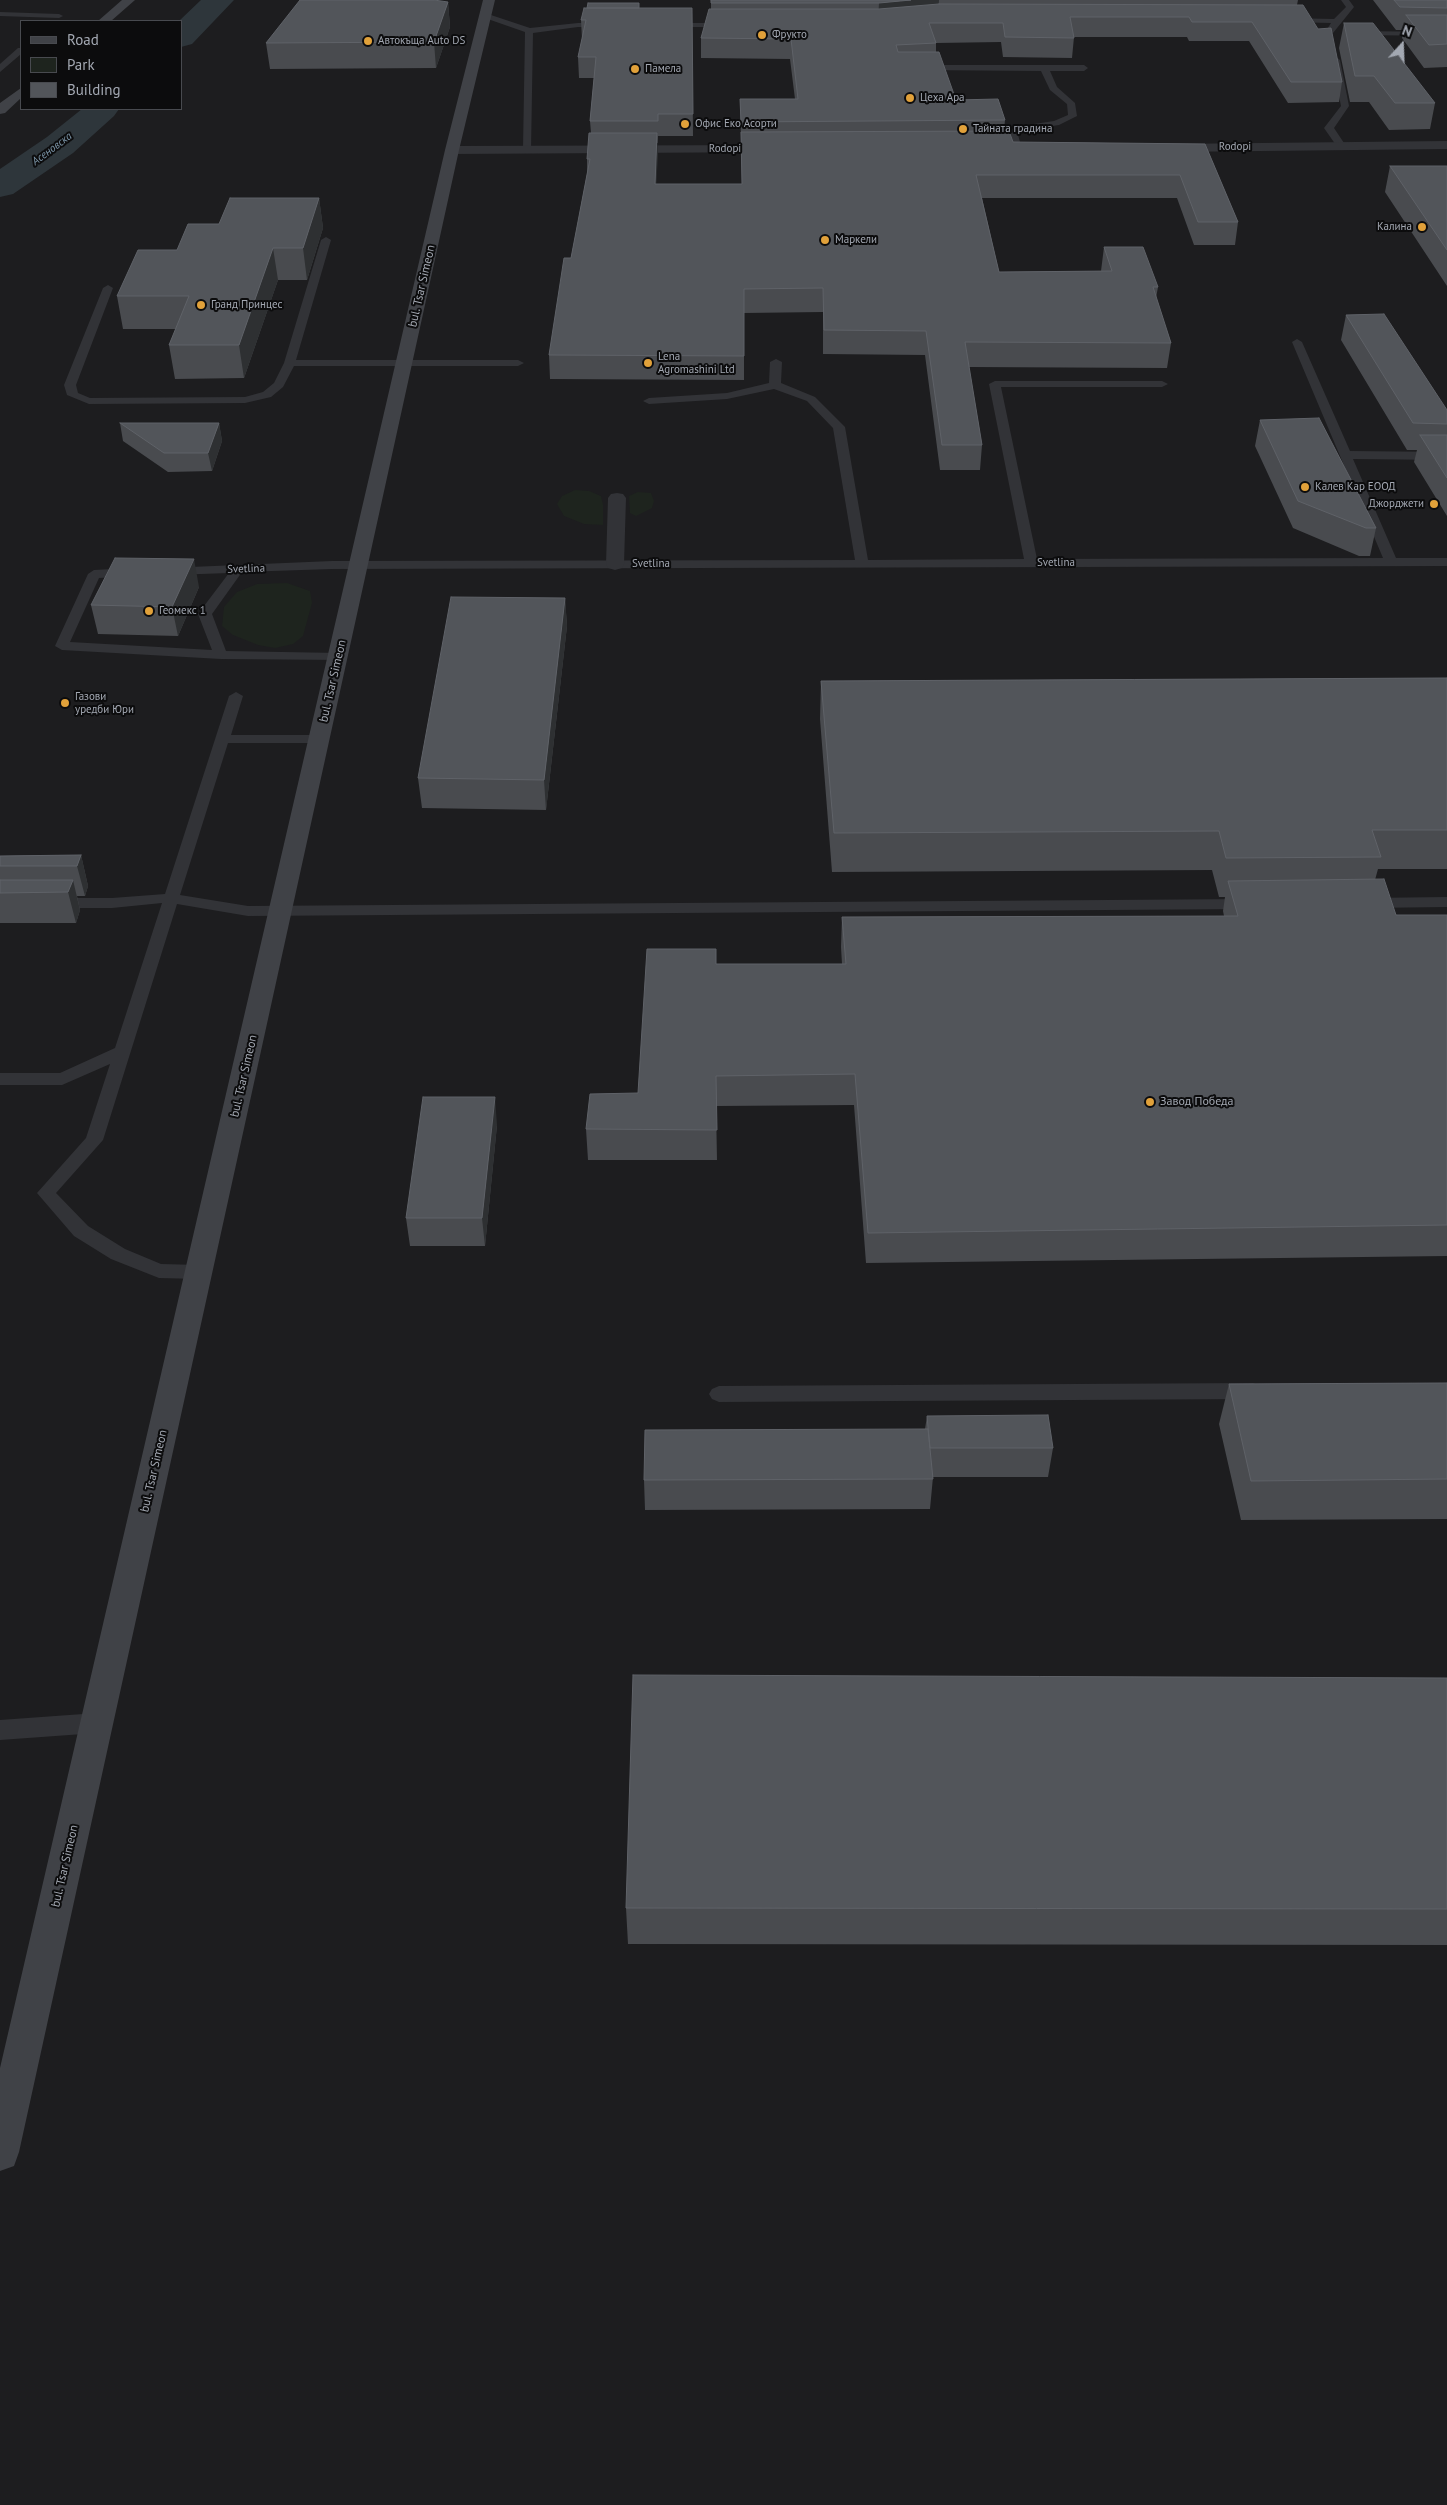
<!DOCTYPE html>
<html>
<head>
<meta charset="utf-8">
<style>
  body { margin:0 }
  #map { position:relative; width:1447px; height:2505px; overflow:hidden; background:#111112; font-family:"PT Sans",sans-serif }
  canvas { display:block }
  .legend { position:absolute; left:20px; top:20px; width:162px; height:90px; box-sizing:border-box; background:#0c0c0d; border:1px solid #484a4f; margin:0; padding:6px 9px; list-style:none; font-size:15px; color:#a3a8b2 }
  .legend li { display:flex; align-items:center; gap:10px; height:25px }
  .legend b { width:25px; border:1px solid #484a4f }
  .north { position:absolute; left:1377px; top:20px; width:50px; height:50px; -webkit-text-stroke:4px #0c0c0d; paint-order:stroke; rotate:20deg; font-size:14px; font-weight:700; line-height:20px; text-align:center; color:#a3a8b2 }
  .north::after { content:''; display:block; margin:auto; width:18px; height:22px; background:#a3a8b2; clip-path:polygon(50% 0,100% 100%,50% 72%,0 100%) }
</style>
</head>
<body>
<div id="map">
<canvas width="1447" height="2505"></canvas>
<ul class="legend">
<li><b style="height:6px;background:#404247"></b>Road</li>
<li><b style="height:14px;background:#1e241e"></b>Park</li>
<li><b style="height:14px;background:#52555a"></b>Building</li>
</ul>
<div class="north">N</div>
</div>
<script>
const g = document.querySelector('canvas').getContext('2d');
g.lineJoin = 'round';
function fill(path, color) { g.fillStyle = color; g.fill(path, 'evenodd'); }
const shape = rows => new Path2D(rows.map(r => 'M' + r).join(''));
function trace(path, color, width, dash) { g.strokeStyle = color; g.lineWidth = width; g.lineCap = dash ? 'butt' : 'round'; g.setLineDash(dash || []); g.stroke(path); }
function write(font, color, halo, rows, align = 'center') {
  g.font = font + ' "PT Sans",sans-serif'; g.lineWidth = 4; g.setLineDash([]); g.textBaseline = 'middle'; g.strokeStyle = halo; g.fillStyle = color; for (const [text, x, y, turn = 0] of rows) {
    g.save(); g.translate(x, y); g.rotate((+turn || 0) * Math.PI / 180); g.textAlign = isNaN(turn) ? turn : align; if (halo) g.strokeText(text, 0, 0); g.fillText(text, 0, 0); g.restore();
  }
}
fill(shape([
  [0,0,1447,0,1447,2505,0,2505],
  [21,21,181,21,181,109,21,109]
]), '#1d1d1f');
fill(shape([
  [575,490,589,491,601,496,603,505,603,525,584,524,564,516,557,504,562,496],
  [638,492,651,493,654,501,652,508,636,516,630,513,629,496],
  [287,583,310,591,312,603,303,636,293,644,275,648,258,645,233,635,222,626,224,607,237,592,257,584]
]), '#1e241e');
fill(shape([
  [201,0,234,0,192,44,181,47,181,21,179,21,201,0],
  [82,109,119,109,114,116,73,153,13,194,0,197,0,169,47,137,82,109]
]), '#2e363b');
fill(shape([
  [1341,0,1349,0,1354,7,1333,33,1326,31,1331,23,1287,22,1283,20,1287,18,1334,19,1346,7,1341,0],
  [0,12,59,14,63,16,59,18,0,16,0,12],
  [485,13,530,28,578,23,605,23,609,25,605,27,578,27,533,33,531,151,523,149,525,32,482,17,481,15,485,13],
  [668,23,730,23,734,25,730,27,665,27,664,25,668,23],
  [1355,31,1447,32,1447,36,1358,35,1355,35,1355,31],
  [18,48,21,48,21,54,0,72,0,64,18,48],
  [1336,57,1340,60,1349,106,1334,128,1346,146,1341,149,1338,148,1324,128,1341,106,1332,60,1336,57],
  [920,65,1084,65,1088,68,1084,71,1050,71,1057,87,1075,103,1077,116,1059,125,1020,131,1018,135,1022,149,1017,152,1012,149,1008,135,1014,127,1054,121,1068,115,1067,104,1050,90,1041,71,917,70,917,66,920,65],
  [326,237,331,240,296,360,518,360,524,363,518,366,294,366,283,387,271,397,245,403,89,404,67,395,64,385,103,288,108,285,113,288,76,385,78,393,90,398,245,397,263,392,274,383,284,363,321,240,326,237],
  [1297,339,1302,342,1350,451,1447,452,1447,460,1353,459,1396,558,1447,558,1447,566,332,569,242,572,212,614,226,651,339,653,346,657,344,660,221,659,62,650,55,646,88,574,94,570,132,568,138,572,132,576,99,578,70,642,212,650,198,614,229,573,172,575,166,571,167,568,332,561,855,560,833,428,807,401,774,389,727,399,649,404,643,401,649,398,727,393,769,383,770,362,776,359,782,362,781,383,815,397,845,427,868,560,1024,559,989,384,995,381,1162,381,1168,384,1162,387,1001,387,1037,559,1383,558,1292,342,1297,339],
  [236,692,243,696,231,735,320,735,327,739,320,743,228,743,180,895,248,906,1250,899,1258,904,1250,909,248,916,177,904,103,1140,56,1193,88,1226,125,1249,161,1264,199,1265,206,1267,208,1272,206,1277,199,1279,159,1278,111,1259,74,1236,37,1193,86,1138,110,1064,62,1085,0,1085,0,1073,60,1073,115,1048,162,903,112,908,54,908,46,903,54,898,112,898,165,894,229,696,236,692],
  [1447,897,1447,907,1368,908,1360,903,1368,898,1447,897],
  [1253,1383,1260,1386,1263,1391,1260,1396,1253,1399,719,1402,712,1399,709,1394,712,1389,719,1386,1253,1383],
  [97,1713,105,1716,108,1723,105,1730,97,1733,0,1740,0,1720,97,1713]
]), '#323337');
fill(shape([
  [1447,141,1447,149,1169,152,1162,148,1169,144,1447,141],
  [778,145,785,149,783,152,452,154,445,150,452,146,778,145],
  [617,493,623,494,626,498,624,564,622,568,615,570,608,568,606,564,608,498,611,494,617,493]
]), '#323337');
fill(shape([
  [122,0,135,0,111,21,98,21,122,0],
  [483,0,495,0,459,150,19,2152,14,2166,0,2171,0,2068,445,150,483,0],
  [21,88,21,98,5,113,0,114,0,103,21,88]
]), '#404247');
fill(shape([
  [711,0,1298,0,1297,5,1342,82,1339,102,1288,103,1249,41,1189,41,1187,37,1074,37,1072,58,1003,57,1001,42,936,43,936,52,956,100,1005,120,1004,131,1013,142,1205,144,1238,222,1235,245,1194,245,1177,198,982,198,999,272,1101,271,1104,247,1158,287,1156,298,1171,343,1167,368,969,367,982,445,980,470,940,470,925,355,823,354,823,312,744,313,744,380,550,379,549,355,571,258,587,174,587,159,591,133,590,121,594,78,579,78,578,57,582,39,581,20,587,8,639,3,639,8,692,8,693,136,658,136,658,143,657,143,656,184,742,184,740,99,795,99,790,59,701,58,701,38,711,9],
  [1373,0,1447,0,1447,67,1424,68,1402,38,1403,30,1396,30],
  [448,2,450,27,436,68,270,69,266,43],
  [1344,23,1435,103,1430,129,1389,130,1369,102,1350,102,1339,48],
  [1390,166,1447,166,1447,286,1385,192],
  [319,198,323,228,307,280,278,280,244,378,175,379,169,345,176,329,123,329,117,296,177,250,219,224],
  [1346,315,1447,410,1447,516,1414,462,1417,450,1407,450,1341,340],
  [1260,420,1376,528,1370,556,1359,556,1293,528,1255,446],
  [120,423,219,423,222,441,212,471,168,472,123,441],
  [199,587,178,636,98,634,91,605],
  [565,598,567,626,546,810,422,808,418,778],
  [1447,678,1447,869,1378,869,1375,880,1396,915,1447,915,1447,1256,866,1263,854,1105,716,1106,717,1160,588,1160,586,1129,638,1093,716,964,842,964,841,947,842,917,1224,916,1223,911,1225,897,1219,897,1212,870,832,872,820,719,821,681],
  [81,855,88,886,85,896,77,896,80,910,76,923,0,923,0,856],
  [497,1125,485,1246,410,1246,406,1218],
  [1447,1383,1447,1519,1241,1520,1219,1424,1229,1384],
  [927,1416,1053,1448,1048,1477,933,1477,930,1509,645,1510,644,1480,925,1429],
  [1447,1678,1447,1945,628,1944,626,1908]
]), '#494b4f');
fill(shape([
  [911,0,939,0,938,16,878,21,879,3],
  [448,2,450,27,436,68,434,42],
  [657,133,658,155,655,206,655,184],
  [319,198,323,228,307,280,303,248],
  [273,248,278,280,244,378,239,345],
  [219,423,222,441,212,471,208,453],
  [194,559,199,587,178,636,172,607],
  [565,598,567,626,546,810,544,780],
  [81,855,88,886,85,896,77,866],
  [73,880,80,910,76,923,68,892],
  [495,1097,497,1125,485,1246,482,1218]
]), '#2e3032');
const building = shape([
  [300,0,434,0,448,2,434,42,266,43,300,0],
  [711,0,911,0,879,3,711,3,711,0],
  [1394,0,1447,0,1447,8,1400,7,1394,0],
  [588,3,639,3,639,8,587,8,588,3],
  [939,4,1303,5,1318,29,1331,28,1342,82,1291,82,1252,22,1192,22,1189,17,1070,17,1074,38,1005,37,1003,23,929,23,936,43,896,45,898,52,939,52,956,100,998,99,1005,120,741,122,740,99,798,99,791,39,701,38,709,9,879,9,939,4],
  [584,8,692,8,693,114,658,114,658,121,590,121,596,57,578,57,586,20,581,20,584,8],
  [1406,15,1447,15,1447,44,1429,45,1406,15],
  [1344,23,1373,23,1435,103,1395,103,1374,76,1355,76,1344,23],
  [1009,131,1013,142,1205,144,1238,222,1198,222,1180,175,976,175,999,272,1112,271,1104,247,1143,247,1158,287,1153,287,1171,343,965,342,982,445,942,445,926,331,824,330,823,288,744,289,744,356,549,355,564,258,571,258,590,159,587,159,589,133,657,133,655,184,742,184,741,132,1009,131],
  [1390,166,1447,166,1447,250,1390,166],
  [230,198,319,198,303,248,273,248,239,345,169,345,189,296,117,296,138,250,177,250,188,224,219,224,230,198],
  [1384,314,1447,410,1447,424,1413,423,1346,315,1384,314],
  [1319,418,1376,528,1366,528,1298,501,1260,420,1319,418],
  [120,423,219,423,208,453,164,453,120,423],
  [1420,435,1447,435,1447,478,1420,435],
  [115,558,194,559,172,607,91,605,115,558],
  [451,597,565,598,544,780,418,778,451,597],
  [1447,678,1447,830,1372,830,1381,857,1226,858,1219,831,834,833,821,681,1447,678],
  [81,855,77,866,0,866,0,856,81,855],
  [1384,879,1396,915,1447,915,1447,1225,868,1233,855,1074,716,1076,717,1130,586,1129,590,1094,638,1093,647,949,716,949,716,964,846,964,842,917,1238,916,1228,881,1384,879],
  [0,880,73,880,68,892,0,893,0,880],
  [423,1097,495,1097,482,1218,406,1218,423,1097],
  [1447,1383,1447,1479,1251,1481,1229,1384,1447,1383],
  [1048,1415,1053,1448,930,1448,927,1416,1048,1415],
  [928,1429,933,1479,644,1480,645,1430,928,1429],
  [633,1675,1447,1678,1447,1909,626,1908,633,1675]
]);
fill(building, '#52555a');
trace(building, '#5f6268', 1);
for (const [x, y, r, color] of [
  [762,35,5,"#e1a13a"],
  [368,41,5,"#e1a13a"],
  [635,69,5,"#e1a13a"],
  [910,98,5,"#e1a13a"],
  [685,124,5,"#e1a13a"],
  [963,129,5,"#e1a13a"],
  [1422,227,5,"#e1a13a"],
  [825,240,5,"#e1a13a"],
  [201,305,5,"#e1a13a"],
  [648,363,5,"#e1a13a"],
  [1305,487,5,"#e1a13a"],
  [1434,504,5,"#e1a13a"],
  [149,611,5,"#e1a13a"],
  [65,703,5,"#e1a13a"],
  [1150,1102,5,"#e1a13a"]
]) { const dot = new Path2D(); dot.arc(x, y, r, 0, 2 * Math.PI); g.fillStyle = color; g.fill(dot); trace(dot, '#0c0c0d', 2); }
write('11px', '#a3a8b2', '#0c0c0d', [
  ["Фрукто",772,35],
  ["Автокъща Auto DS",378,41],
  ["Памела",645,69],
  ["Цеха Ара",920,98],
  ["Офис Еко Асорти",695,124],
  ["Тайната градина",973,129],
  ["Калина",1412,227,"right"],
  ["Маркели",835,240],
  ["Гранд Принцес",211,305],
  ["Lena",658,357],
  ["Agromashini Ltd",658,370],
  ["Калев Кар ЕООД",1315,487],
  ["Джорджети",1424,504,"right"],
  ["Геомекс 1",159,611],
  ["Газови",75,697],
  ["уредби Юри",75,710]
], 'left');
write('11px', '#a3a8b2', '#0c0c0d', [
  ["Rodopi",1235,147],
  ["Rodopi",725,149],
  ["Svetlina",1056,563],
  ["Svetlina",651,564],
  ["Svetlina",246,569,-2]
]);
write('italic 11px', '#7d97aa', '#0c0c0d', [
  ["Асеновска",52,149,-37]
]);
write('12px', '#a3a8b2', '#0c0c0d', [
  ["bul. Tsar Simeon",422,286,-77],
  ["bul. Tsar Simeon",333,681,-77],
  ["bul. Tsar Simeon",244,1076,-77],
  ["bul. Tsar Simeon",154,1471,-77],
  ["bul. Tsar Simeon",65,1866,-77]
]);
write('12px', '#a3a8b2', '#0c0c0d', [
  ["Завод Победа",1160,1102]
], 'left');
</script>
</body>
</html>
